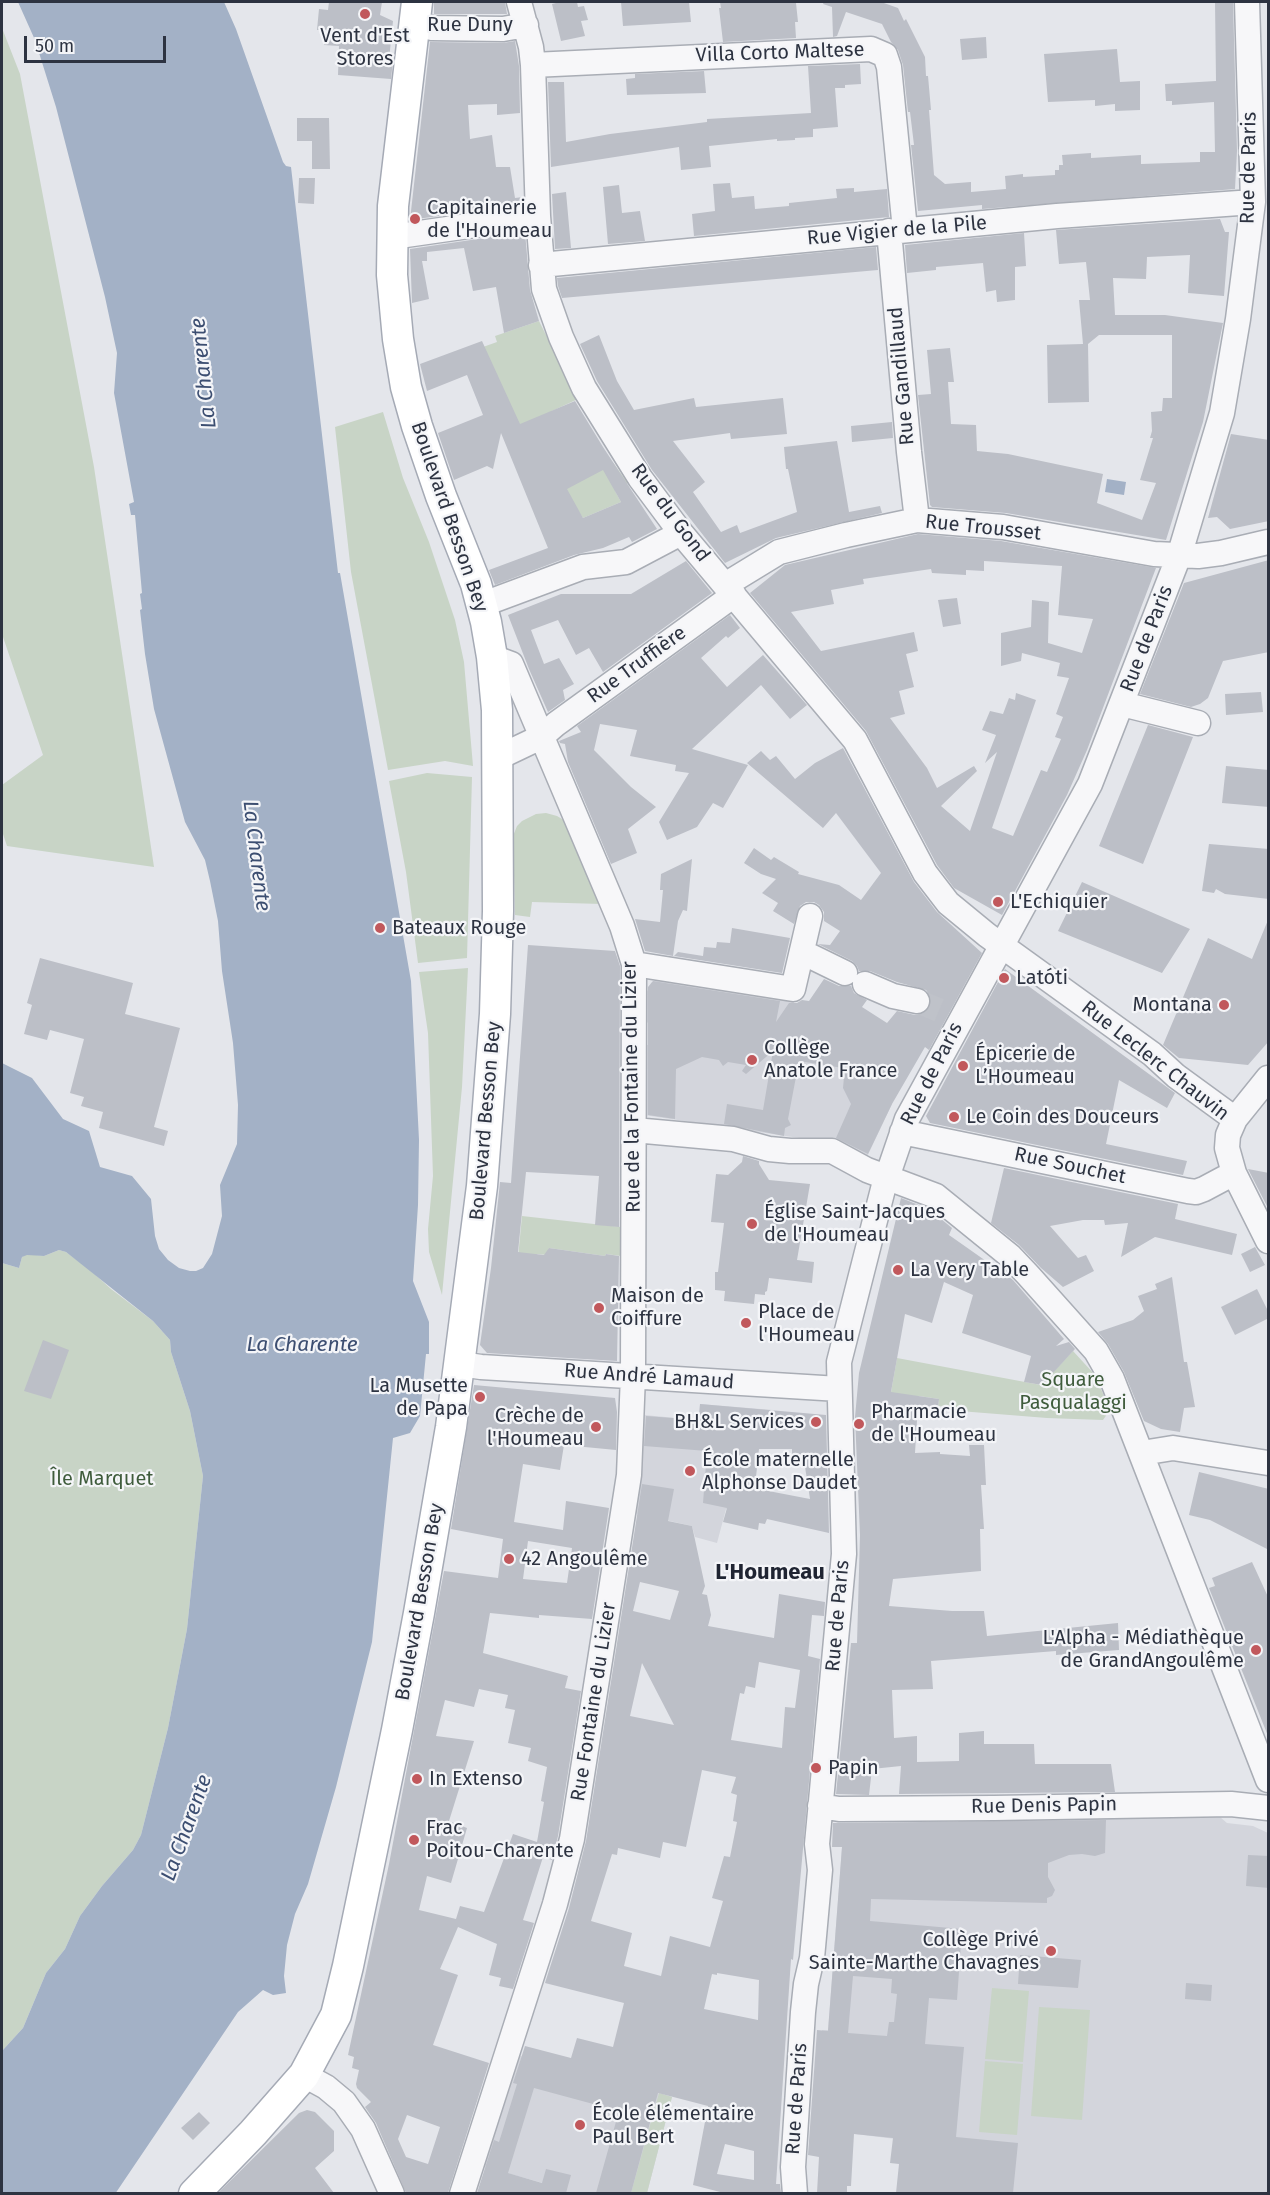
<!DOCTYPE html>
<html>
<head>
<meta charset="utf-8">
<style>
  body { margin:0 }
  #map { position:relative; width:1270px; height:2195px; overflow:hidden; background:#e4e6eb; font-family:"Fira Sans",sans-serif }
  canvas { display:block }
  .frame { position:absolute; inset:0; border:3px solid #2d3341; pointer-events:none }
  .scale { position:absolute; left:24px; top:36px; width:142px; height:27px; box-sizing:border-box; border:3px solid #2d3341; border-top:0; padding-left:8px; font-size:18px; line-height:21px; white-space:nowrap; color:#2d3341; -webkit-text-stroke:4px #f4f5f8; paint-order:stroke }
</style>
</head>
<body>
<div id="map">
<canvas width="1270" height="2195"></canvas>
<div class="frame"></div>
<div class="scale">50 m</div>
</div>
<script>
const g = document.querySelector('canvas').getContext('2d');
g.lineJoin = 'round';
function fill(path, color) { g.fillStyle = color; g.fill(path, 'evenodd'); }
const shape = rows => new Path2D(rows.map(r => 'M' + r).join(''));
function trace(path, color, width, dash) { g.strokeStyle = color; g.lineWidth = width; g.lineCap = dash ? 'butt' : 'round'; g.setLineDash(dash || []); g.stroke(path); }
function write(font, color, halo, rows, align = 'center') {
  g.font = font + ' "Fira Sans",sans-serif'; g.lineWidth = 4.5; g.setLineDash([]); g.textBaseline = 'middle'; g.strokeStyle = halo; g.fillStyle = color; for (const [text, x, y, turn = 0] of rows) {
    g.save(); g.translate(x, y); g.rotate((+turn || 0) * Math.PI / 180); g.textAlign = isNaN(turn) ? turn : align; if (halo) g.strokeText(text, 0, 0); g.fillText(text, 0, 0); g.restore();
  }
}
fill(shape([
  [658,978,795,998,792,1011,871,1096,892,1104,866,1159,833,1143,644,1115,645,1045,653,1045,650,1025,645,1020,646,994,651,983],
  [700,1404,773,1410,772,1434,761,1433,738,1513,726,1509,717,1543,695,1537,692,1526,634,1513,639,1483,644,1415,698,1420],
  [958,1817,1220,1817,1227,1823,1253,1826,1268,1833,1268,2193,906,2193,912,2141,855,2134,856,2111,822,2035,822,2030,828,2030,842,1847,958,1872],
  [517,2055,672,2097,647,2193,563,2193,564,2189,482,2166]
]), '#d3d5dc');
fill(shape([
  [2,28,20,74,94,467,154,867,7,846,2,831,2,785,43,755,2,634],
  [539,321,578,399,552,411,614,464,628,483,615,491,621,502,583,518,519,425,483,347,497,342,495,336],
  [383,412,403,478,429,542,455,620,464,662,473,766,445,761,388,770,351,572,335,427],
  [427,773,472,777,467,958,418,963,406,872,389,781],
  [546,813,557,816,567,822,602,904,532,902,530,917,515,915,513,836,517,826,522,821,536,814],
  [468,968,462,1087,442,1295,429,1252,428,1229,433,1176,428,1033,419,972],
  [522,1216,621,1227,621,1256,606,1254,605,1256,549,1248,547,1255,537,1254,537,1261,518,1258],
  [59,1250,66,1252,89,1269,111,1289,153,1321,170,1340,171,1352,190,1411,203,1476,187,1629,168,1728,141,1835,133,1850,102,1886,80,1916,65,1949,46,1973,23,2028,2,2051,2,1263,19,1268,22,1257,27,1254,44,1256],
  [1073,1351,1095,1375,1110,1410,1103,1420,1047,1418,947,1410,947,1407,938,1406,939,1399,919,1396,890,1398,897,1358,1041,1385],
  [992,1988,1029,1991,1023,2062,985,2059],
  [1039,2007,1090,2010,1082,2120,1031,2116],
  [985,2061,1023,2064,1017,2135,979,2132],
  [659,2093,672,2097,647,2193,631,2193]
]), '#c8d4c6');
fill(shape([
  [18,2,224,2,236,29,283,162,286,166,291,167,338,573,340,573,411,981,419,1140,418,1205,413,1281,429,1322,429,1354,426,1354,420,1416,410,1433,393,1438,372,1642,336,1787,308,1884,295,1914,287,1945,284,1976,286,1993,273,1995,263,1990,238,2012,115,2194,2,2193,2,2051,23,2028,46,1973,65,1949,80,1916,102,1886,133,1850,141,1835,168,1728,187,1629,203,1476,190,1411,171,1352,170,1340,153,1321,66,1252,59,1250,44,1256,27,1255,22,1257,19,1268,2,1263,2,1063,32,1078,63,1119,89,1131,100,1167,132,1176,151,1199,155,1236,159,1249,168,1260,179,1268,190,1271,196,1271,203,1268,212,1254,222,1216,220,1185,237,1144,238,1105,233,1043,222,971,218,921,210,881,205,860,185,822,154,709,145,654,140,610,142,609,140,594,142,593,135,515,131,515,129,504,134,502,114,393,117,353,105,297,56,107,35,40],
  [1107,479,1126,482,1124,495,1105,492]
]), '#a3b1c6');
fill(shape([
  [329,2,382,2,380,15,393,21,389,60,393,60,391,79,338,75,339,46,324,45,326,30,317,30,319,9,328,10],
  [434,2,505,2,507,14,434,14],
  [560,2,577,2,578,7,584,6,588,20,581,21,585,36,561,41,552,4],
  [621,2,689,2,691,22,623,26],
  [720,2,794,2,796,3,798,22,795,22,796,38,723,42,719,8,721,8],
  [824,2,881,2,898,8,904,21,906,19,925,57,926,76,928,76,931,110,929,110,934,175,945,184,971,182,971,192,1006,189,1005,176,1023,174,1023,177,1055,175,1055,170,1059,170,1059,165,1063,165,1062,155,1091,153,1091,158,1141,155,1141,164,1200,162,1200,152,1215,152,1214,102,1172,105,1172,101,1166,101,1165,84,1216,81,1215,2,1233,2,1237,151,1235,189,982,209,982,205,918,211,911,145,914,145,910,112,908,112,903,65,898,50,891,42,882,24,846,12,837,36,833,37,832,7,823,4],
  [986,37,987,58,962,60,960,39],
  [515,41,519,66,520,113,497,115,497,104,468,105,469,123,470,139,492,135,496,167,510,167,515,198,523,197,523,204,410,220,430,42,503,43],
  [1117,49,1120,82,1140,81,1140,110,1115,111,1115,104,1095,106,1095,100,1048,102,1044,54],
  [860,64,861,84,845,85,845,88,835,88,838,127,813,129,813,137,795,138,795,140,777,141,777,139,709,146,711,167,681,170,679,147,551,167,548,82,564,82,566,142,610,134,707,122,707,119,811,113,808,66],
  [704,71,706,93,627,95,626,79,635,78,635,74],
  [297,118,329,118,330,169,312,169,312,141,297,141],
  [299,178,315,178,314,204,298,203],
  [730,183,732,198,754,196,755,209,789,206,789,203,837,198,836,189,854,188,854,192,887,189,889,217,694,236,692,214,715,211,713,184],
  [619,185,622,213,640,211,645,241,608,244,603,187],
  [566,192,571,248,555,249,552,194],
  [1220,219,1225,232,1229,232,1224,296,1188,293,1190,255,1147,257,1146,279,1113,278,1115,315,1165,315,1223,323,1203,422,1166,540,1006,513,932,507,930,505,918,395,931,394,927,350,950,348,954,382,948,382,951,424,976,425,977,451,1008,454,1103,474,1097,503,1142,520,1156,483,1140,480,1153,438,1150,438,1152,431,1151,412,1162,411,1163,398,1172,398,1172,335,1099,335,1088,344,1089,402,1048,403,1047,345,1083,344,1079,300,1090,300,1086,262,1059,264,1056,230],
  [525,232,530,290,539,321,504,333,496,287,473,291,464,248,427,252,427,261,422,261,429,299,412,303,410,249],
  [1024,233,1026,266,1015,267,1015,300,997,302,996,290,986,292,983,263,936,267,936,270,907,273,905,245],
  [876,247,878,270,562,298,558,286,557,278],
  [599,335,617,381,634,410,694,398,696,407,783,398,787,434,731,439,730,433,673,441,705,482,693,492,721,532,737,525,740,533,797,512,788,469,786,469,784,447,837,441,849,512,880,506,882,513,776,538,725,563,652,470,597,381,580,344],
  [482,341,520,424,575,401,603,447,657,529,632,542,629,537,603,548,574,555,495,585,489,570,548,548,501,433,493,469,487,466,454,480,438,433,483,415,467,375,427,391,420,364],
  [603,470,621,502,583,518,567,489],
  [892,422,893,438,852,442,851,426],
  [1231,434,1269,440,1269,521,1230,529,1217,517,1208,518],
  [918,534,1001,541,1156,568,1087,750,1067,795,1002,915,954,888,937,865,866,731,750,593,785,565],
  [984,561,1062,566,1058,615,1093,619,1082,653,1048,643,1049,602,1032,600,1031,627,1001,633,1001,666,1021,661,1022,653,1060,663,1057,676,1069,678,1056,714,1063,717,1055,737,1061,739,1047,772,1041,770,1013,836,992,828,1036,700,1016,693,1015,700,1009,698,1003,714,990,711,982,730,996,735,985,763,997,752,970,831,941,806,977,771,974,766,937,788,927,768,890,718,905,714,899,691,914,687,906,654,918,651,914,632,821,651,791,612,834,604,831,590,864,584,863,579,931,569,932,573,966,575,966,570,984,571],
  [1269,560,1269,652,1223,661,1208,698,1200,704,1191,707,1140,694,1184,583],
  [686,561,712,593,603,672,589,648,576,655,558,620,531,630,544,664,559,658,574,684,563,690,565,700,548,712,529,669,508,615,561,594,631,594],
  [957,598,961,624,943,627,938,600],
  [730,615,740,628,728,638,726,636,701,658,727,687,763,655,807,705,790,719,761,685,692,749,748,765,723,808,713,803,697,827,667,840,659,822,689,773,675,771,676,765,630,756,637,730,600,724,594,750,631,787,656,807,628,829,637,853,611,864,568,762,565,744,560,743,559,741,581,732,577,726],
  [1261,692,1263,712,1226,715,1225,694],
  [1148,725,1193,737,1143,864,1099,846],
  [843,748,914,882,937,912,982,953,929,1050,925,1047,892,1104,868,1154,836,1138,851,1104,843,1088,844,1077,841,1076,843,1068,799,1061,788,1119,791,1125,785,1128,784,1136,724,1124,727,1104,763,1110,773,1051,746,1074,742,1071,746,1065,728,1062,723,1066,719,1060,702,1057,676,1069,675,1119,648,1115,648,987,653,981,780,1001,776,1022,789,1003,797,1003,802,1000,809,1001,824,979,839,986,851,986,854,993,867,1000,862,1007,887,1023,897,1011,915,1015,922,1014,928,1010,931,1003,931,997,926,990,897,982,870,971,859,971,857,966,852,961,818,944,830,945,840,931,824,921,824,912,819,905,814,902,806,902,800,906,794,924,773,911,778,903,762,893,776,879,761,874,744,863,754,848,771,860,774,857,799,872,798,874,839,885,861,900,881,873,836,813,823,828,747,763,761,751,770,760,776,756,795,779,815,763],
  [1226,766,1269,770,1269,807,1222,803],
  [1209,844,1269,849,1269,899,1225,894,1216,889,1214,893,1202,891],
  [692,859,687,911,683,910,678,921,673,956,645,951,635,919,660,922,663,890,660,890,661,874],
  [1082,882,1190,929,1162,973,1058,931],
  [1268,920,1269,1041,1248,1065,1179,1058,1163,1045,1208,938,1252,959],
  [732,928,790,938,782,973,674,956,678,952,703,956,704,947,716,948,717,942,730,943],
  [528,945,615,951,620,966,619,1227,595,1225,599,1176,526,1172,518,1252,544,1255,549,1248,605,1256,606,1254,619,1256,617,1361,487,1353,480,1345,491,1268,500,1182,511,1183],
  [40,958,133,983,125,1014,180,1028,154,1127,168,1131,164,1146,99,1128,103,1112,81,1106,84,1097,70,1093,84,1039,50,1030,47,1040,24,1034,32,1005,27,1003],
  [1005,969,1175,1093,1167,1108,1119,1080,1106,1144,1187,1161,1183,1175,930,1123,926,1116],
  [743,1156,759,1161,759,1164,769,1180,810,1184,797,1260,814,1262,812,1283,769,1278,767,1291,765,1292,765,1295,755,1294,754,1304,724,1301,725,1291,715,1290,715,1272,718,1272,724,1223,711,1222,716,1174,728,1175,742,1162],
  [1004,1168,1178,1204,1175,1219,1237,1234,1232,1255,1155,1237,1121,1257,1128,1223,1105,1225,1104,1220,1083,1220,1050,1226,1078,1258,1086,1255,1094,1271,1063,1287,1041,1268,1019,1245,991,1223],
  [1248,1169,1269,1173,1269,1210],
  [901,1198,929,1209,952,1228,949,1235,1013,1280,1064,1339,1056,1346,1069,1342,1075,1349,1042,1385,1024,1382,1031,1356,962,1333,973,1295,944,1282,932,1323,905,1314,891,1392,939,1399,937,1415,920,1413,917,1420,915,1453,940,1452,940,1454,970,1456,969,1445,984,1445,986,1485,981,1485,984,1529,980,1529,981,1571,893,1579,889,1606,952,1611,984,1611,987,1636,1118,1623,1119,1650,1056,1655,1056,1651,931,1661,933,1689,892,1690,894,1738,917,1736,917,1762,959,1761,959,1733,984,1731,984,1744,1034,1744,1035,1764,1111,1764,1115,1792,899,1794,901,1766,872,1769,869,1795,836,1794,851,1643,857,1643,860,1535,855,1417,859,1373],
  [1255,1247,1265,1265,1250,1272,1241,1254],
  [1172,1277,1184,1362,1187,1362,1195,1407,1184,1408,1180,1432,1161,1429,1144,1421,1124,1372,1108,1344,1098,1332,1133,1320,1144,1311,1138,1296,1157,1289,1155,1284],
  [1257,1289,1269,1313,1269,1318,1235,1335,1221,1307],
  [43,1340,69,1350,51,1399,24,1391],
  [474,1385,615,1398,617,1412,616,1450,564,1445,560,1470,523,1464,514,1522,563,1530,566,1501,609,1508,592,1619,539,1615,539,1618,490,1613,483,1653,568,1676,565,1688,581,1691,558,1836,552,1860,543,1857,523,1920,534,1923,513,1989,499,1986,501,1978,489,1975,497,1944,458,1927,440,1969,458,1975,433,2045,489,2063,448,2193,406,2193,376,2123,365,2107,371,2102,357,2088,356,2084,359,2070,352,2068,354,2057,348,2055,389,1864,444,1571,498,1578,503,1539,451,1529],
  [528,1541,572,1548,567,1583,523,1579],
  [479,1689,508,1695,505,1708,515,1710,508,1743,531,1748,528,1761,547,1767,541,1801,544,1802,537,1842,513,1834,484,1912,460,1906,456,1919,419,1910,427,1876,451,1883,467,1828,449,1821,474,1741,436,1736,445,1700,474,1707],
  [407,2115,440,2127,428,2164,406,2157,398,2139],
  [700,1404,826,1415,829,1533,767,1519,765,1524,759,1523,758,1530,723,1522,727,1508,703,1503,707,1451,644,1446,646,1416,699,1420],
  [759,1449,792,1449,792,1455,803,1454,810,1499,758,1489,759,1486,755,1486],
  [1199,1472,1269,1489,1269,1550,1210,1520,1189,1515],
  [642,1484,674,1489,668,1521,692,1526,705,1586,702,1594,707,1595,711,1615,708,1626,774,1638,779,1594,825,1602,824,1616,812,1615,808,1656,820,1659,793,1960,791,1959,776,2184,780,2184,781,2193,724,2193,693,2185,708,2106,658,2093,631,2193,596,2193,619,2111,534,2088,508,2173,542,2183,546,2169,571,2175,566,2193,477,2193,494,2140,499,2142,517,2084,513,2083,525,2046,571,2058,577,2038,613,2047,624,2003,545,1983,569,1908,586,1841],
  [640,1582,679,1591,670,1620,633,1611],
  [759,1662,800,1670,795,1708,785,1707,782,1748,731,1740,740,1693,744,1694,746,1686,755,1688],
  [642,1663,674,1725,630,1716],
  [702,1770,736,1777,731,1793,737,1795,733,1821,737,1822,730,1857,724,1856,712,1898,723,1901,710,1947,670,1936,661,1976,624,1966,632,1933,591,1921,612,1854,617,1855,618,1848,660,1858,663,1842,686,1847],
  [717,1973,759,1980,758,2020,704,2009,712,1974,717,1975],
  [725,2144,754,2151,754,2180,717,2174],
  [1252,1562,1269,1599,1268,1736,1209,1588,1215,1586,1212,1578],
  [1106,1820,1105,1853,1095,1856,1082,1854,1069,1855,1048,1863,1048,1877,1055,1890,1052,1896,1047,1898,1047,1903,871,1899,870,1921,962,1929,957,2000,929,1998,925,2044,964,2047,956,2137,1018,2143,1013,2193,896,2193,899,2164,890,2163,893,2138,854,2134,851,2186,847,2186,847,2193,817,2193,819,2157,808,2155,817,2030,828,2031,842,1847,832,1847,833,1823],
  [853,1976,892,1979,891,1993,897,1994,894,2022,889,2022,887,2036,848,2033],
  [1248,1855,1269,1856,1269,1888,1246,1886],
  [1020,1955,1081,1960,1078,1988,1018,1984],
  [1186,1983,1212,1985,1211,2001,1185,1999],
  [307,2110,315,2112,334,2131,334,2151,315,2168,334,2193,218,2193,299,2113],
  [199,2112,210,2123,193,2140,181,2128]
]), '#bcbfc7');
trace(shape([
  [917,1001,948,1014]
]), '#bfc2c9', 24, [24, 12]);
const minor = shape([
  [519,2,531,47,533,65,538,216,544,289,561,337,584,388,640,478,681,533,855,740,925,873,948,903,987,935,1152,1054,1176,1076,1235,1119],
  [413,24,432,28,503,29,526,25],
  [533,65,871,49,885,55,889,67,905,230],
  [889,231,909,452,917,520],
  [392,237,538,216],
  [541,265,1057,216,1253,202],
  [725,585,779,552,846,535,917,520,1003,527,1154,554,1198,556,1221,553,1268,542],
  [481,605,583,567,626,562,681,533],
  [1122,704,1198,723],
  [497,758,541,737,556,724,734,595],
  [802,952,845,973],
  [634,964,793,989,810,916],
  [865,984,893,996,917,1001],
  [1268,1078,1235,1119,1228,1135,1227,1148,1234,1173,1268,1241],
  [634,1130,733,1139,769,1149,790,1151,832,1151,867,1170,936,1196,1010,1256,1028,1275,1096,1351,1112,1379,1268,1780],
  [902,1132,1188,1191,1196,1192,1204,1189,1234,1173],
  [460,1364,481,1367,839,1389],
  [1142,1453,1173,1448,1268,1463],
  [820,1806,839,1809,994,1808,1231,1804,1268,1808],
  [304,2075,326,2087,344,2102,363,2129,392,2194],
  [462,2194,555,1904,572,1839,629,1475,633,1375,634,964,622,926,511,664,492,657],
  [795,2194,793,2167,803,2012,806,1984,812,1958,820,1870,817,1844,844,1554,839,1362,883,1189,907,1119,1090,784,1180,553,1222,413,1238,319,1253,202,1247,2]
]);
const major = shape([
  [194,2194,253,2133,304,2075,336,2015,348,1966,397,1730,419,1613,451,1427,482,1186,495,1014,498,911,497,710,492,657,486,622,476,584,441,496,417,426,406,387,398,339,392,275,393,206,417,2]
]);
trace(minor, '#a9adb5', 27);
trace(major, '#a5aab5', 33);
trace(minor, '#f7f7f9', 24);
trace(major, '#fff', 30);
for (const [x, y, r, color] of [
  [365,14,6,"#c1585c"],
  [415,219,6,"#c1585c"],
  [998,902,6,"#c1585c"],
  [380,928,6,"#c1585c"],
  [1004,978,6,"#c1585c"],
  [1224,1005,6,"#c1585c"],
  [752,1060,6,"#c1585c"],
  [963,1066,6,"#c1585c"],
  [954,1117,6,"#c1585c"],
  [752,1224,6,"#c1585c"],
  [898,1270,6,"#c1585c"],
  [599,1308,6,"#c1585c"],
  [746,1323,6,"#c1585c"],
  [480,1397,6,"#c1585c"],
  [816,1422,6,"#c1585c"],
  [859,1424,6,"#c1585c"],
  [596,1427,6,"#c1585c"],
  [690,1471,6,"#c1585c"],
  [509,1559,6,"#c1585c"],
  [1256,1650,6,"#c1585c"],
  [816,1768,6,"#c1585c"],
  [417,1779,6,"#c1585c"],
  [414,1840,6,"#c1585c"],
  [1051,1951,6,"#c1585c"],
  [580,2125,6,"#c1585c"]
]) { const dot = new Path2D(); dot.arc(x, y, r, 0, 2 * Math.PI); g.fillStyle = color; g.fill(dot); trace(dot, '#f4f5f8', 2); }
write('20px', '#2d3341', '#f4f5f8', [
  ["Rue Duny",470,25],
  ["Villa Corto Maltese",780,53,-2],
  ["Rue de Paris",1249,168,-89],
  ["Rue Vigier de la Pile",897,231,-5],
  ["Rue Gandillaud",902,376,-95],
  ["Rue du Gond",670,513,53],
  ["Boulevard Besson Bey",449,517,71],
  ["Rue Trousset",983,528,6],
  ["Rue de Paris",1147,639,-69],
  ["Rue Truffière",637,665,-36],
  ["Rue Leclerc Chauvin",1155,1061,38],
  ["Rue de Paris",932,1074,-63],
  ["Rue de la Fontaine du Lizier",632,1087,-91],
  ["Boulevard Besson Bey",486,1121,-85],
  ["Rue Souchet",1070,1166,12],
  ["Rue André Lamaud",649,1377,4],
  ["Boulevard Besson Bey",420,1602,-80],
  ["Rue de Paris",838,1616,-85],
  ["Rue Fontaine du Lizier",594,1702,-81],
  ["Rue Denis Papin",1044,1806,-1],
  ["Rue de Paris",797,2099,-86]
]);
write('20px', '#2d3341', '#f4f5f8', [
  ["Vent d'Est",365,36,"center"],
  ["Stores",365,59,"center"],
  ["Capitainerie",427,208],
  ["de l'Houmeau",427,231],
  ["L'Echiquier",1010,902],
  ["Bateaux Rouge",392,928],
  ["Latóti",1016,978],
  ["Montana",1212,1005,"right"],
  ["Collège",764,1048],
  ["Anatole France",764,1071],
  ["Épicerie de",975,1054],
  ["L’Houmeau",975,1077],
  ["Le Coin des Douceurs",966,1117],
  ["Église Saint-Jacques",764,1212],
  ["de l'Houmeau",764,1235],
  ["La Very Table",910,1270],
  ["Maison de",611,1296],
  ["Coiffure",611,1319],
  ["Place de",758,1312],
  ["l'Houmeau",758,1335],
  ["La Musette",468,1386,"right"],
  ["de Papa",468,1409,"right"],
  ["Pharmacie",871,1412],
  ["de l'Houmeau",871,1435],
  ["Crèche de",584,1416,"right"],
  ["l'Houmeau",584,1439,"right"],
  ["BH&L Services",804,1422,"right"],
  ["École maternelle",702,1460],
  ["Alphonse Daudet",702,1483],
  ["42 Angoulême",521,1559],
  ["L'Alpha - Médiathèque",1244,1638,"right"],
  ["de GrandAngoulême",1244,1661,"right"],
  ["Papin",828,1768],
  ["In Extenso",429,1779],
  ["Frac",426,1828],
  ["Poitou-Charente",426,1851],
  ["Collège Privé",1039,1940,"right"],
  ["Sainte-Marthe Chavagnes",1039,1963,"right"],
  ["École élémentaire",592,2114],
  ["Paul Bert",592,2137]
], 'left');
write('20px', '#3f5c3c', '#f4f5f8', [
  ["Square",1073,1380],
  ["Pasqualaggi",1073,1403],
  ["Île Marquet",102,1479]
]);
write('italic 21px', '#3c4e71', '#f4f5f8', [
  ["La Charente",204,373,-96],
  ["La Charente",256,856,83],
  ["La Charente",302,1345],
  ["La Charente",187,1828,-70]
]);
write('bold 22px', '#1f2432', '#f4f5f8', [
  ["L'Houmeau",770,1573]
]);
</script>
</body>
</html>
